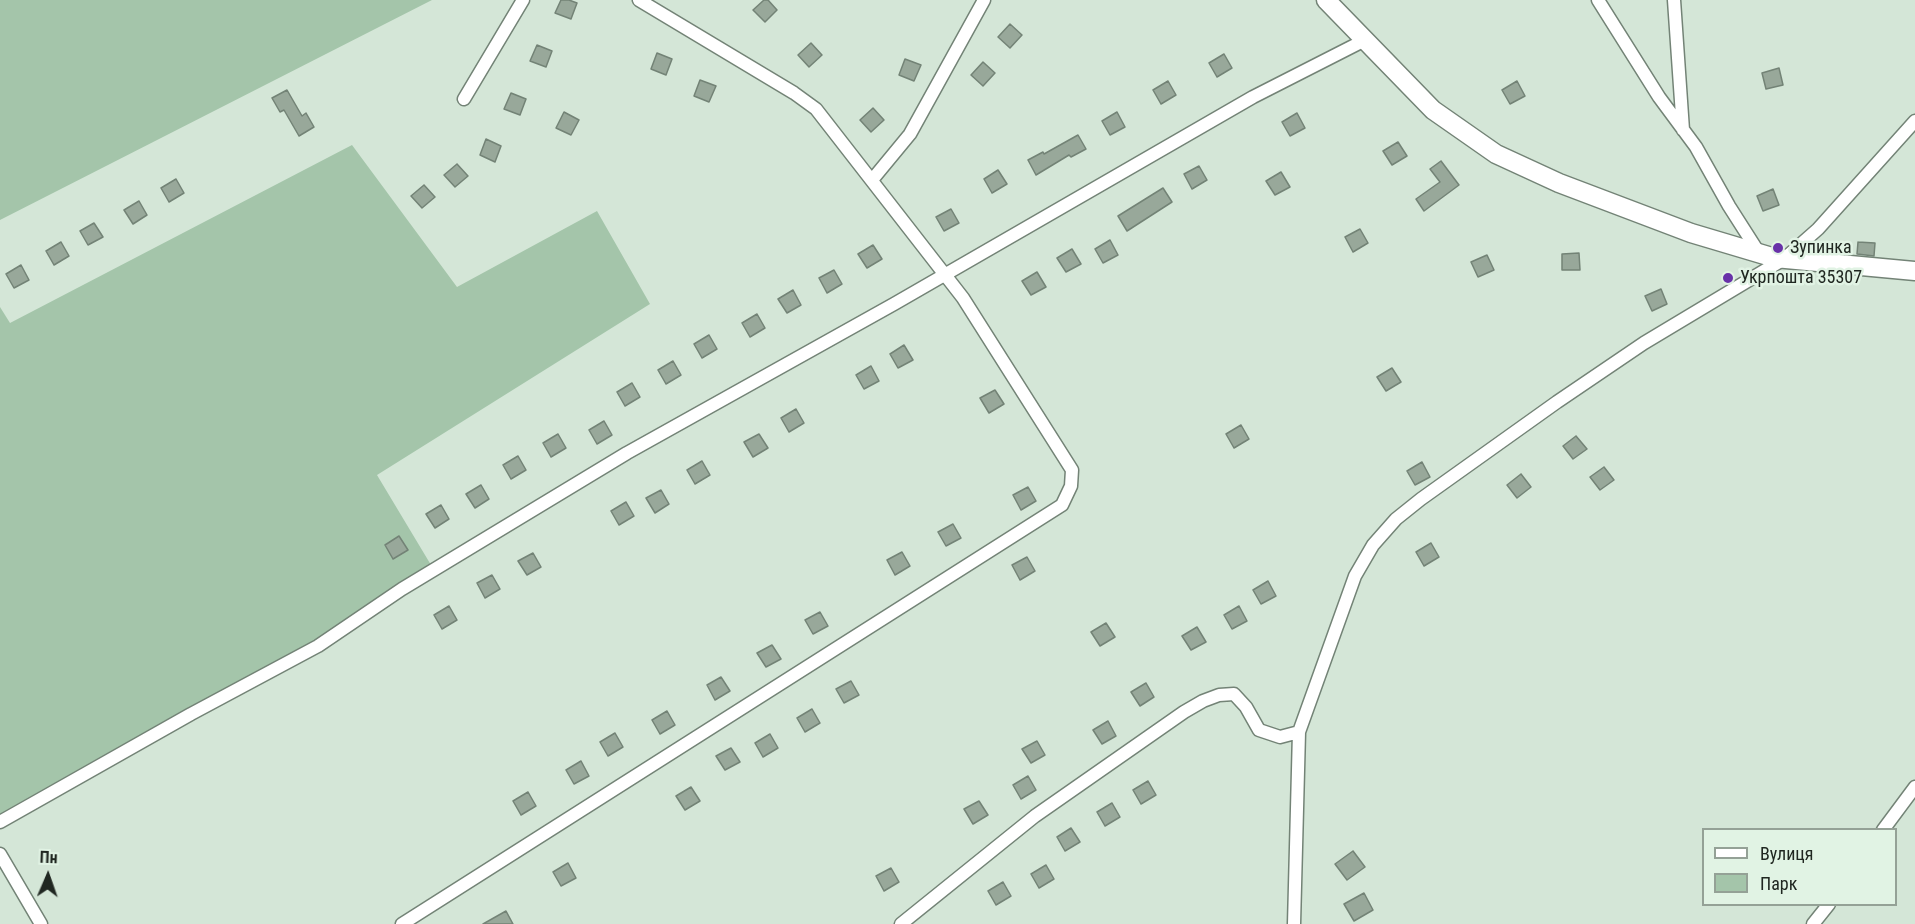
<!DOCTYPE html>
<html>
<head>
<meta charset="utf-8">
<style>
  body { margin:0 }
  #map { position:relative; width:1915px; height:924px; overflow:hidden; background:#d4e6d7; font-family:"Roboto Condensed",sans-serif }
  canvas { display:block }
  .legend { position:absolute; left:1702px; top:828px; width:195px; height:78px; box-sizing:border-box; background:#e1f3e4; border:2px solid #94a196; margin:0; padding:8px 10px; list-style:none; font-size:18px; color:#202721 }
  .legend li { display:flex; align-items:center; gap:12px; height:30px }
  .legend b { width:30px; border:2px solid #94a196 }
  .north { position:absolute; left:18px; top:846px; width:60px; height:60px; -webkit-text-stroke:4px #e1f3e4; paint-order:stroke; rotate:2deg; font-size:16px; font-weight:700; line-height:24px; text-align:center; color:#202721 }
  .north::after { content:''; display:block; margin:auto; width:21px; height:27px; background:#202721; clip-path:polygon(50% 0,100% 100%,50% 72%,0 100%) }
</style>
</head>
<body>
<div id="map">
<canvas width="1915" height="924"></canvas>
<ul class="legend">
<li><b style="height:8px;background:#fff"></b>Вулиця</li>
<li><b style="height:16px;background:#a4c5aa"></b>Парк</li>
</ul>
<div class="north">Пн</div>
</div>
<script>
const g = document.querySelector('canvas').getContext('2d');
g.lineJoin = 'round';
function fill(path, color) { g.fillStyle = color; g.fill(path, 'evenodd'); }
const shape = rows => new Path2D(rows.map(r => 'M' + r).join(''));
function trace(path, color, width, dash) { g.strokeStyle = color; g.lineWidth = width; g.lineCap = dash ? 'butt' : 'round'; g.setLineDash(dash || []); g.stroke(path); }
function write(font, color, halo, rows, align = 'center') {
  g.font = font + ' "Roboto Condensed",sans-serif'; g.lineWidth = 5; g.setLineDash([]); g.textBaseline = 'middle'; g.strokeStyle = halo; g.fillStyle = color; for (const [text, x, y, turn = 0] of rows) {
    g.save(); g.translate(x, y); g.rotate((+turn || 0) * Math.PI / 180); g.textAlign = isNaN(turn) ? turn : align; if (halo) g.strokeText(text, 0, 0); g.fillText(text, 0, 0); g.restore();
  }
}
fill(shape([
  [0,0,432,0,0,220],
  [352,145,457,287,597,211,650,304,377,475,434,570,318,646,0,822,0,307,10,323]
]), '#a4c5aa');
const building = shape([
  [561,0,569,0,577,3,571,19,555,13,561,0],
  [764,0,768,0,777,10,765,22,753,10,764,0],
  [1010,24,1022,35,1010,48,998,37,1010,24],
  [811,43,822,55,809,67,798,55,811,43],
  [537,45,552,51,546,67,530,61,537,45],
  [657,53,672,59,666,75,651,69,657,53],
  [1224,54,1232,68,1217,77,1209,63,1224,54],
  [905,59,921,65,914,81,899,75,905,59],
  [983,62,995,73,983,86,971,75,983,62],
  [1779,68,1783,85,1766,89,1762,73,1779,68],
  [700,80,716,86,709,102,694,96,700,80],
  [1168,81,1176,95,1161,104,1153,90,1168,81],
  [1517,81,1525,96,1510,104,1502,90,1517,81],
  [287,90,302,116,306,113,314,127,299,136,284,110,280,112,272,98,287,90],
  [511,93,526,99,520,115,504,109,511,93],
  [873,108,884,120,871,132,860,120,873,108],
  [564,112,579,120,571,135,556,128,564,112],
  [1117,112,1125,127,1110,135,1102,121,1117,112],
  [1297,113,1305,128,1290,136,1282,122,1297,113],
  [1078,135,1086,149,1071,157,1069,155,1036,175,1028,160,1043,152,1044,154,1078,135],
  [486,139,501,146,495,162,480,155,486,139],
  [1398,142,1407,156,1392,165,1383,151,1398,142],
  [1441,161,1459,185,1424,211,1416,199,1440,182,1430,169,1441,161],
  [457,164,468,176,455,187,444,175,457,164],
  [1199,166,1207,180,1192,189,1184,174,1199,166],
  [998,170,1007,184,992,193,984,179,998,170],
  [1281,172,1290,187,1275,195,1266,181,1281,172],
  [176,179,184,193,169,202,161,188,176,179],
  [424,185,435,197,422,208,411,196,424,185],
  [1163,188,1172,202,1127,231,1118,216,1163,188],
  [1773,189,1779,205,1763,211,1757,196,1773,189],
  [139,201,147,215,133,224,124,210,139,201],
  [951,209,959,223,944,231,936,217,951,209],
  [94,223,103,237,88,245,80,231,94,223],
  [1360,229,1368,243,1353,252,1345,237,1360,229],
  [1110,240,1118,255,1103,263,1095,249,1110,240],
  [61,242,69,256,54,265,46,251,61,242],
  [1858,242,1875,243,1874,256,1857,254,1858,242],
  [873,245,882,259,867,268,858,254,873,245],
  [1072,249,1081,264,1066,272,1057,258,1072,249],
  [1579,253,1580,270,1562,270,1562,254,1579,253],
  [1487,255,1494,270,1478,277,1471,262,1487,255],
  [21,265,29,280,14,288,6,274,21,265],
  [834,270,842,284,827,293,819,278,834,270],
  [1037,272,1046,287,1031,295,1022,281,1037,272],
  [1661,289,1667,304,1652,311,1645,296,1661,289],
  [793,290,801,305,787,313,778,299,793,290],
  [757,314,765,328,750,337,742,323,757,314],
  [709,335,717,349,702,358,694,344,709,335],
  [904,345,913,360,898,368,890,354,904,345],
  [673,361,681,375,666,384,658,370,673,361],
  [871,366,879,381,864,389,856,375,871,366],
  [1392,368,1401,382,1386,391,1377,377,1392,368],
  [632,383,640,397,625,406,617,392,632,383],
  [995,390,1004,404,989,413,980,398,995,390],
  [796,409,804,423,789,432,781,418,796,409],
  [604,421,612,435,597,444,589,430,604,421],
  [1241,425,1249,439,1234,448,1226,434,1241,425],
  [558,434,566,448,551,457,543,443,558,434],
  [759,434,768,448,753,457,744,442,759,434],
  [1576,436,1587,449,1573,459,1563,446,1576,436],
  [518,456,526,470,511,479,503,465,518,456],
  [702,461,710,475,695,484,687,470,702,461],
  [1422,462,1430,477,1415,485,1407,471,1422,462],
  [1604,467,1614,480,1600,490,1590,477,1604,467],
  [1521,474,1531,487,1517,498,1507,485,1521,474],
  [481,485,489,499,475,508,466,494,481,485],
  [1028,487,1036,501,1021,510,1013,495,1028,487],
  [661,490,669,504,655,513,646,498,661,490],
  [626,502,634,516,619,525,611,511,626,502],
  [441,505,449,519,435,528,426,514,441,505],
  [953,524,961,538,946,546,938,532,953,524],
  [399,536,408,550,393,559,385,545,399,536],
  [1431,543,1439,557,1424,566,1416,552,1431,543],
  [902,552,910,566,895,575,887,560,902,552],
  [533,553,541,567,527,575,518,561,533,553],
  [1027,557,1035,571,1020,580,1012,565,1027,557],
  [492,575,500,589,485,598,477,583,492,575],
  [1268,581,1276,596,1261,604,1253,590,1268,581],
  [449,606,457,620,442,629,434,615,449,606],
  [1239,606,1247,621,1232,629,1224,615,1239,606],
  [820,612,828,626,813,634,805,620,820,612],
  [1106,623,1115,637,1100,646,1091,632,1106,623],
  [1197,627,1206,642,1191,650,1182,636,1197,627],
  [772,645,781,659,766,667,757,653,772,645],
  [721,677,730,691,715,700,707,685,721,677],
  [851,681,859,695,844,703,836,689,851,681],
  [1146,683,1154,697,1140,706,1131,692,1146,683],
  [812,709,820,723,805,732,797,718,812,709],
  [667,711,675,725,660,734,652,720,667,711],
  [1108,721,1116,736,1102,744,1093,730,1108,721],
  [615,733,623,747,608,756,600,742,615,733],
  [770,734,778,748,763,757,755,743,770,734],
  [1037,741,1045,755,1031,763,1022,749,1037,741],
  [731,748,740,762,725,770,716,756,731,748],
  [581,761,589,776,574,784,566,770,581,761],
  [1028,776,1036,790,1021,799,1013,785,1028,776],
  [1148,781,1156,795,1141,804,1133,790,1148,781],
  [691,787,700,801,685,810,676,796,691,787],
  [528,792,536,806,521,815,513,801,528,792],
  [979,801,988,815,973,824,964,809,979,801],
  [1112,803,1120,817,1105,826,1097,812,1112,803],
  [1071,828,1080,842,1065,851,1057,837,1071,828],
  [1353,851,1365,867,1347,880,1335,864,1353,851],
  [568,863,576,878,561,886,553,872,568,863],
  [1046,865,1054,879,1039,888,1031,874,1046,865],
  [891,868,899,882,884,891,876,876,891,868],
  [1003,882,1011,896,996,905,988,891,1003,882],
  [1364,893,1373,910,1354,921,1344,904,1364,893],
  [506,911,513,924,483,924,506,911]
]);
fill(building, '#98a89a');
trace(building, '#738376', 1.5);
const street = shape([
  [1598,0,1659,97,1696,147,1729,206,1759,253],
  [1674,0,1683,130],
  [464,99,523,0],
  [872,180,910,134,984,0],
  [0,822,191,714,318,646,402,589,627,453,894,304,1253,97,1365,40],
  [1883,830,1915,787],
  [0,854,41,924],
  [402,924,1062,505,1071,486,1072,470,963,298,816,109,794,93,639,0],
  [901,924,1035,816,1184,712,1203,701,1219,695,1234,694,1246,707,1259,730,1280,737,1299,732],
  [1294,924,1299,732,1355,576,1373,545,1396,519,1421,499,1557,402,1644,343,1784,259,1818,229,1915,121],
  [1813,924,1829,904]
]);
const secondary = shape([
  [1326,0,1433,110,1496,154,1559,183,1691,233,1775,258,1915,271]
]);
trace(street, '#738376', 15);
trace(secondary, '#738376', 21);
trace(street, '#fff', 12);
trace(secondary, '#fff', 18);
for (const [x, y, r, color] of [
  [1778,248,6,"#6831a8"],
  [1728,278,6,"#6831a8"]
]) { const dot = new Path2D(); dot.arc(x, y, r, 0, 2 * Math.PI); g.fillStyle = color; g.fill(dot); trace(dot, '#e1f3e4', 2); }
write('18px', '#202721', '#e1f3e4', [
  ["Зупинка",1790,248],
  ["Укрпошта 35307",1740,278]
], 'left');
</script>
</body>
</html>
